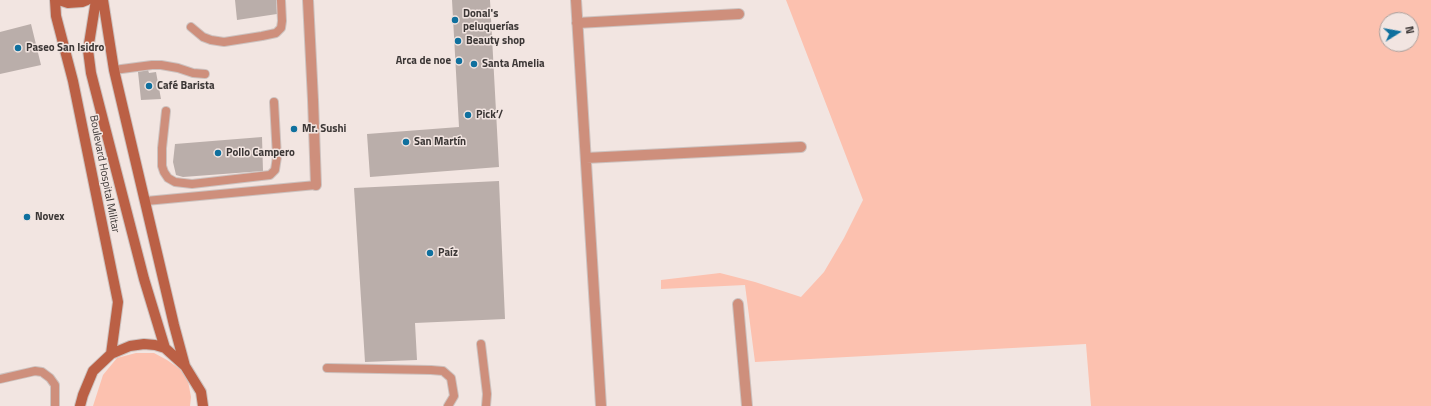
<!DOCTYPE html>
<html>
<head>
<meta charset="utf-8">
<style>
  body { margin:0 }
  #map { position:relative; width:1431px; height:406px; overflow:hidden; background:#f2e5e1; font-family:"Titillium Web",sans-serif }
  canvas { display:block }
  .north { position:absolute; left:1379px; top:12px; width:40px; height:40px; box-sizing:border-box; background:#f2e5e1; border:1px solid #a99f9c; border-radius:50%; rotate:79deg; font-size:11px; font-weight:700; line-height:16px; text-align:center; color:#3b3635 }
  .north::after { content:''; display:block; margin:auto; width:14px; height:18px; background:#0f709e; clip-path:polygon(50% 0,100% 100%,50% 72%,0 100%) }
</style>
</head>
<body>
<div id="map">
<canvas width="1431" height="406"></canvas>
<div class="north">N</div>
</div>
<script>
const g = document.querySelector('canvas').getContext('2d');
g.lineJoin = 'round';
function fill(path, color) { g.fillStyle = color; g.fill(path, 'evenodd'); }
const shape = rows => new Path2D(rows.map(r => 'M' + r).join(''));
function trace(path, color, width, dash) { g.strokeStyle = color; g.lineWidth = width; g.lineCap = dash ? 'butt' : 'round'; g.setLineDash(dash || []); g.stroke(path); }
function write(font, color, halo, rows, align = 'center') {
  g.font = font + ' "Titillium Web",sans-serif'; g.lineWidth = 3; g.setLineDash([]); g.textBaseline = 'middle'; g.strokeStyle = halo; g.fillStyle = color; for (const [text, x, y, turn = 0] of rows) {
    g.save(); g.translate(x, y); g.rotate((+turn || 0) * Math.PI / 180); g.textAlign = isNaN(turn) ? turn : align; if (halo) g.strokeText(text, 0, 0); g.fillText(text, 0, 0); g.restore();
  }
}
fill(shape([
  [786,0,1431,0,1431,406,1091,406,1086,344,755,362,745,285,661,289,661,280,720,273,755,282,801,297,824,272,844,238,863,200],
  [1387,20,1411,20,1411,44,1387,44],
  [136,353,154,353,167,360,180,369,188,381,191,397,190,406,93,406,103,375,117,358]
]), '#fcc1af');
fill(shape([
  [235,0,276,0,277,14,237,20],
  [452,0,490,0,499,167,370,177,367,134,459,127],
  [31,24,41,65,0,74,0,32],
  [148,70,149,73,156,72,161,99,141,100,138,72],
  [262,137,263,171,183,177,176,175,173,162,175,144],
  [499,181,505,319,415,323,417,360,365,362,354,188]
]), '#baaeaa');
const lane = shape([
  [191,27,203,37,211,40,224,42,262,36,276,33,281,28,282,21,281,0],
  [114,70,152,65,161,65,178,68,193,73,205,74],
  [166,111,162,148,162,166,164,172,168,178,175,182,192,184,270,175,275,170,277,157,274,102],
  [146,201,316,185],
  [481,344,487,394,486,406],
  [327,368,431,370,443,371,451,378,454,396,448,406],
  [0,379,35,371,42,372,50,378,55,385,55,406]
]);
const street = shape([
  [308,0,313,100,316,185],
  [576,0,601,406],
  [577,23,739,14],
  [586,158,801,147],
  [738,304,747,406]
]);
const secondary = shape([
  [55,0,56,16,73,81,118,302,111,354],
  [59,0,68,3,82,2,87,0],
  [96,0,88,50,91,73,144,279,165,348],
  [103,0,114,70,174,325,185,366],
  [80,406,83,395,93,371,111,354,130,346,144,344,155,345,165,348,185,366,201,392,203,406]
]);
trace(lane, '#cdc2bf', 10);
trace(street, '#cdc2bf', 12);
trace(secondary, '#cdc2bf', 12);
trace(lane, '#ce8f7c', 8);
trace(street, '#ce8f7c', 10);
trace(secondary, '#bb6045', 10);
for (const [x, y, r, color] of [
  [455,20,4,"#0f709e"],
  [458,41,4,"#0f709e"],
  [18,48,4,"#0f709e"],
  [459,61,4,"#0f709e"],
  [474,64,4,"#0f709e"],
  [149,86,4,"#0f709e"],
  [468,115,4,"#0f709e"],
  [294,129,4,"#0f709e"],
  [406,142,4,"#0f709e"],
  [218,153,4,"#0f709e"],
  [27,217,4,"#0f709e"],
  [430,253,4,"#0f709e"]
]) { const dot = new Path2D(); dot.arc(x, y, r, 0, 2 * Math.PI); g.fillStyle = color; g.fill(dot); trace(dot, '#f2e5e1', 1.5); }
write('bold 11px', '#3b3635', '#f2e5e1', [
  ["Donal's",463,14],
  ["peluquerías",463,27],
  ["Beauty shop",466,41],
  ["Paseo San Isidro",26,48],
  ["Arca de noe",451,61,"right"],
  ["Santa Amelia",482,64],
  ["Café Barista",157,86],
  ["Pick’/",476,115],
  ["Mr. Sushi",302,129],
  ["San Martín",414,142],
  ["Pollo Campero",226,153],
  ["Novex",35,217],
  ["Paíz",438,253]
], 'left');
write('11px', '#3b3635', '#f2e5e1', [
  ["Boulevard Hospital Militar",104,174,79]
]);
</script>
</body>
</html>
